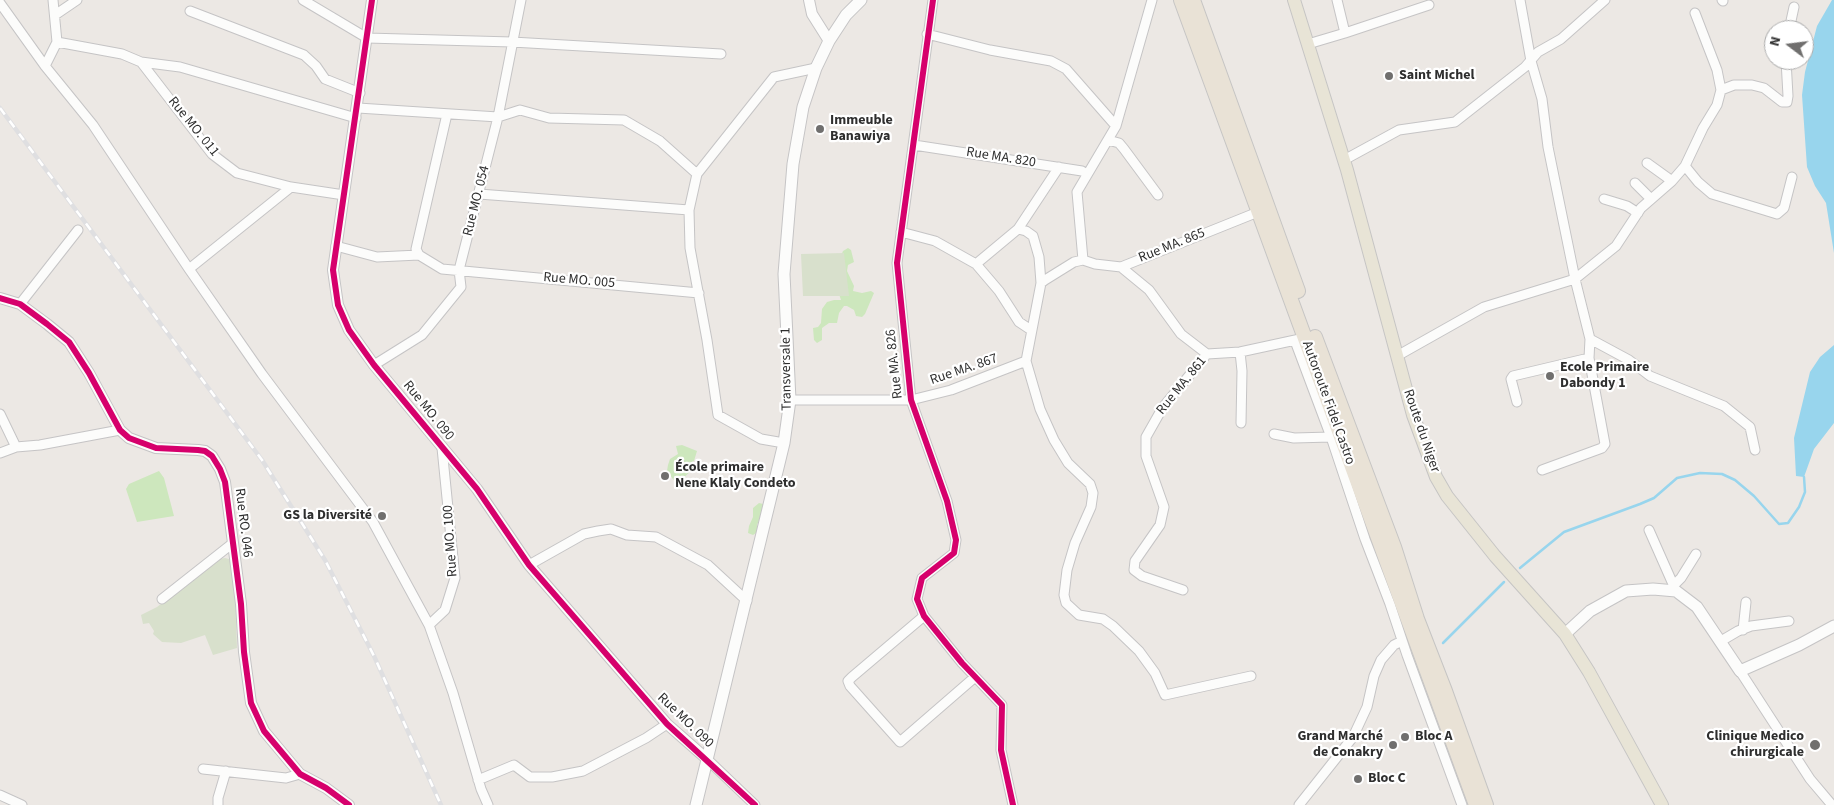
<!DOCTYPE html>
<html>
<head>
<meta charset="utf-8">
<style>
  body { margin:0 }
  #map { position:relative; width:1834px; height:805px; overflow:hidden; background:#ece8e4; font-family:"Source Sans 3",sans-serif }
  canvas { display:block }
  .north { position:absolute; left:1764px; top:20px; width:50px; height:50px; box-sizing:border-box; background:#fff; border:1px solid #ababab; border-radius:50%; rotate:285deg; font-size:14px; font-weight:700; line-height:20px; text-align:center; color:#2e2e2e }
  .north::after { content:''; display:block; margin:auto; width:18px; height:22px; background:#706f6e; clip-path:polygon(50% 0,100% 100%,50% 72%,0 100%) }
</style>
</head>
<body>
<div id="map">
<canvas width="1834" height="805"></canvas>
<div class="north">N</div>
</div>
<script>
const g = document.querySelector('canvas').getContext('2d');
g.lineJoin = 'round';
function fill(path, color) { g.fillStyle = color; g.fill(path, 'evenodd'); }
const shape = rows => new Path2D(rows.map(r => 'M' + r).join(''));
function trace(path, color, width, dash) { g.strokeStyle = color; g.lineWidth = width; g.lineCap = dash ? 'butt' : 'round'; g.setLineDash(dash || []); g.stroke(path); }
function write(font, color, halo, rows, align = 'center') {
  g.font = font + ' "Source Sans 3",sans-serif'; g.lineWidth = 4.5; g.setLineDash([]); g.textBaseline = 'middle'; g.strokeStyle = halo; g.fillStyle = color; for (const [text, x, y, turn = 0] of rows) {
    g.save(); g.translate(x, y); g.rotate((+turn || 0) * Math.PI / 180); g.textAlign = isNaN(turn) ? turn : align; if (halo) g.strokeText(text, 0, 0); g.fillText(text, 0, 0); g.restore();
  }
}
fill(shape([
  [848,248,851,250,854,262,848,265,847,271,854,286,853,291,862,293,871,291,874,293,865,314,862,317,856,316,854,310,847,306,844,306,839,313,837,323,829,323,822,328,822,340,817,343,814,340,813,328,818,327,821,323,822,309,827,302,834,300,841,300,838,291,841,256,843,251],
  [682,445,697,451,694,461,692,462,693,466,692,470,679,482,675,482,667,471,668,465,670,459,678,454,676,446],
  [159,471,164,478,174,516,137,522,126,489,129,484],
  [759,503,763,504,764,509,757,525,758,529,756,533,753,535,748,533,749,526,753,517,753,508]
]), '#cde7bd');
fill(shape([
  [844,253,849,296,803,296,801,254],
  [225,558,229,559,234,569,237,648,213,655,205,635,181,643,162,642,153,634,154,631,149,623,143,624,141,615,157,607,220,559]
]), '#d8e0cc');
fill(shape([
  [1832,0,1834,0,1834,253,1826,203,1815,186,1807,167,1802,95,1805,72,1817,26],
  [1834,345,1834,423,1814,449,1804,477,1796,476,1794,438,1810,372,1820,357]
]), '#98d5ed');
trace(shape([
  [1520,568,1564,532,1640,504,1654,498,1677,478,1700,473,1722,474,1735,480,1754,496,1779,524,1788,523,1799,507,1805,492,1804,477],
  [1443,643,1504,582]
]), '#98d5ed', 2.5);
const minor = shape([
  [53,0,57,42],
  [303,0,367,38,512,42,721,54],
  [933,0,897,263,911,400,947,501,956,540,954,553,922,578,917,599,924,616,962,663,1002,705,1001,750,1013,805],
  [1337,0,1345,33,1429,5],
  [1520,0,1531,61,1542,99,1548,147,1575,279,1590,339,1589,358,1605,444,1602,448,1542,470],
  [1722,0,1723,1],
  [0,3,45,66,93,125,189,269,262,374,373,522,429,625,453,693,481,789,488,805],
  [190,11,304,55,316,66,325,79,360,93],
  [1695,13,1717,70,1721,90],
  [55,15,77,0],
  [1789,30,1794,7],
  [927,34,990,50,1051,61,1066,69,1116,126],
  [1308,44,1345,33],
  [141,62,212,154,237,173,291,187,344,195],
  [45,66,57,42,122,54,141,62,180,67,356,118],
  [358,108,498,117,520,110,549,118,624,120,660,141,697,174],
  [1108,140,1119,143,1124,149,1158,195],
  [914,145,1082,171,1087,174],
  [1344,160,1399,130,1455,122,1525,67,1538,52,1561,39,1605,0],
  [1647,163,1672,181],
  [1685,166,1698,182,1712,194,1777,214,1784,208,1792,177],
  [1635,183,1651,199],
  [479,194,689,210],
  [1604,199,1627,206,1638,213],
  [1018,229,1026,231,1033,236,1039,257,1041,283],
  [901,232,935,241,976,264,999,291,1019,322,1031,330],
  [336,246,377,257,419,255,442,269,699,293],
  [419,255,416,249,447,114],
  [1083,260,1077,192,1116,126,1152,0],
  [976,264,1018,229,1059,167],
  [1121,267,1149,290,1181,334,1207,354],
  [189,269,291,187],
  [20,304,78,230],
  [1590,339,1629,360,1650,376,1724,406,1750,427,1755,450],
  [1295,341,1331,437,1365,539,1390,604,1407,655,1462,805],
  [1240,352,1242,371,1241,423],
  [1397,356,1484,307,1575,279,1616,246,1641,208,1672,181,1685,166,1703,128,1717,105,1721,90,1734,85,1752,85,1764,88,1782,102,1787,102,1788,96,1786,60],
  [374,365,422,335,461,287,459,270,498,117,521,0],
  [790,400,911,400,951,390,1026,361],
  [1517,402,1511,379,1513,376,1589,358],
  [0,414,16,447],
  [1274,434,1294,438,1331,437],
  [784,443,761,439,718,415,707,340,690,248,689,210,697,174,774,77,816,68],
  [0,453,16,447,40,445,120,430],
  [1649,530,1676,591],
  [529,565,584,534,598,531,611,529,627,535,656,537,708,565,747,601],
  [1674,585,1681,578,1696,554],
  [1183,590,1142,576,1134,570,1135,561,1160,525,1164,507,1146,456,1146,437,1163,407,1207,354,1240,352,1300,339],
  [162,599,233,543],
  [924,616,852,677,848,681,850,686,900,742,975,677],
  [429,625,445,610,455,578,442,448],
  [1743,630,1746,602],
  [1721,641,1738,631,1751,626,1789,621],
  [1740,671,1810,779,1832,805],
  [1251,676,1165,695,1155,673,1139,651,1113,626,1103,619,1079,615,1066,603,1064,595,1067,570,1075,543,1091,507,1093,493,1090,484,1068,463,1054,440,1040,409,1026,361,1041,283,1045,280,1074,262,1083,260,1095,264,1121,267,1258,212],
  [708,760,755,805],
  [203,769,286,778,300,774],
  [478,780,514,765,530,777,552,777,583,771,646,738,667,724],
  [0,795,22,805],
  [218,805,218,798,226,771],
  [1299,805,1353,737,1367,707,1374,676,1381,660,1394,645,1402,641]
]);
const tertiary = shape([
  [372,0,333,270,338,305,349,330,374,365,477,489,529,565,667,724,708,760],
  [809,0,812,14,829,41],
  [0,298,20,304,47,324,69,342,89,373,120,430,129,438,156,448,198,450,205,451,212,456,220,469,225,482,241,604,244,652,251,703,264,731,300,774,326,788,349,805]
]);
const secondary = shape([
  [1565,634,1590,611,1626,591,1653,589,1676,591,1697,607,1740,671,1799,645,1834,626],
  [696,805,784,443,790,400,784,274,793,164,803,107,816,68,829,41,846,15,861,0]
]);
const primary = shape([
  [1294,0,1347,170,1413,415,1436,477,1447,496,1495,556,1565,634,1589,672,1662,805]
]);
const trunk = shape([
  [1181,0,1476,805],
  [1193,0,1298,291],
  [1315,337,1394,547,1417,619,1445,691,1486,805]
]);
trace(minor, '#c5c4c5', 11);
trace(tertiary, '#c5c4c5', 12);
trace(secondary, '#c5c4c5', 13);
trace(primary, '#c6c5c4', 14);
trace(trunk, '#c6c5c4', 16);
trace(minor, '#fcfcfb', 9);
trace(tertiary, '#fcfcfb', 10);
trace(secondary, '#fcfcfb', 11);
trace(primary, '#e8e4d6', 12);
trace(trunk, '#e9e2d6', 14);
const rail = shape([
  [0,108,262,460,325,560,374,656,441,805]
]);
trace(rail, '#dfdfe1', 4.5);
trace(rail, '#fff', 2.5, [8]);
trace(shape([
  [372,0,333,270,338,305,349,330,374,365,477,489,529,565,667,724,755,805],
  [933,0,897,263,911,400,947,501,956,540,954,553,922,578,917,599,924,616,962,663,1002,705,1001,750,1013,805],
  [0,298,20,304,47,324,69,342,89,373,120,430,129,438,156,448,198,450,205,451,212,456,220,469,225,482,241,604,244,652,251,703,264,731,300,774,326,788,349,805]
]), '#d6006c', 6);
for (const [x, y, r, color] of [
  [1389,76,5,"#706f6e"],
  [820,129,5,"#706f6e"],
  [1550,376,5,"#706f6e"],
  [665,476,5,"#706f6e"],
  [382,516,5,"#706f6e"],
  [1405,737,5,"#706f6e"],
  [1393,745,5,"#706f6e"],
  [1815,745,6,"#706f6e"],
  [1358,779,5,"#706f6e"]
]) { const dot = new Path2D(); dot.arc(x, y, r, 0, 2 * Math.PI); g.fillStyle = color; g.fill(dot); trace(dot, '#fff', 2); }
write('bold 14px', '#2e2e2e', '#fff', [
  ["Saint Michel",1399,76],
  ["Immeuble",830,121],
  ["Banawiya",830,137],
  ["Ecole Primaire",1560,368],
  ["Dabondy 1",1560,384],
  ["École primaire",675,468],
  ["Nene Klaly Condeto",675,484],
  ["GS la Diversité",372,516,"right"],
  ["Grand Marché",1383,737,"right"],
  ["de Conakry",1383,753,"right"],
  ["Bloc A",1415,737],
  ["Clinique Medico",1804,737,"right"],
  ["chirurgicale",1804,753,"right"],
  ["Bloc C",1368,779]
], 'left');
write('14px', '#2e2e2e', '#fff', [
  ["Rue MO. 011",193,127,51],
  ["Rue MA. 820",1001,158,9],
  ["Rue MO. 054",477,201,-76],
  ["Rue MA. 865",1172,246,-22],
  ["Rue MO. 005",579,281,5],
  ["Rue MA. 826",895,364,-96],
  ["Transversale 1",787,369,-91],
  ["Rue MA. 867",964,370,-19],
  ["Rue MA. 861",1182,386,-51],
  ["Autoroute Fidel Castro",1328,403,70],
  ["Rue MO. 090",428,411,51],
  ["Route du Niger",1421,431,71],
  ["Rue RO. 046",243,523,83],
  ["Rue MO. 100",451,541,-94],
  ["Rue MO. 090",685,721,44]
]);
</script>
</body>
</html>
